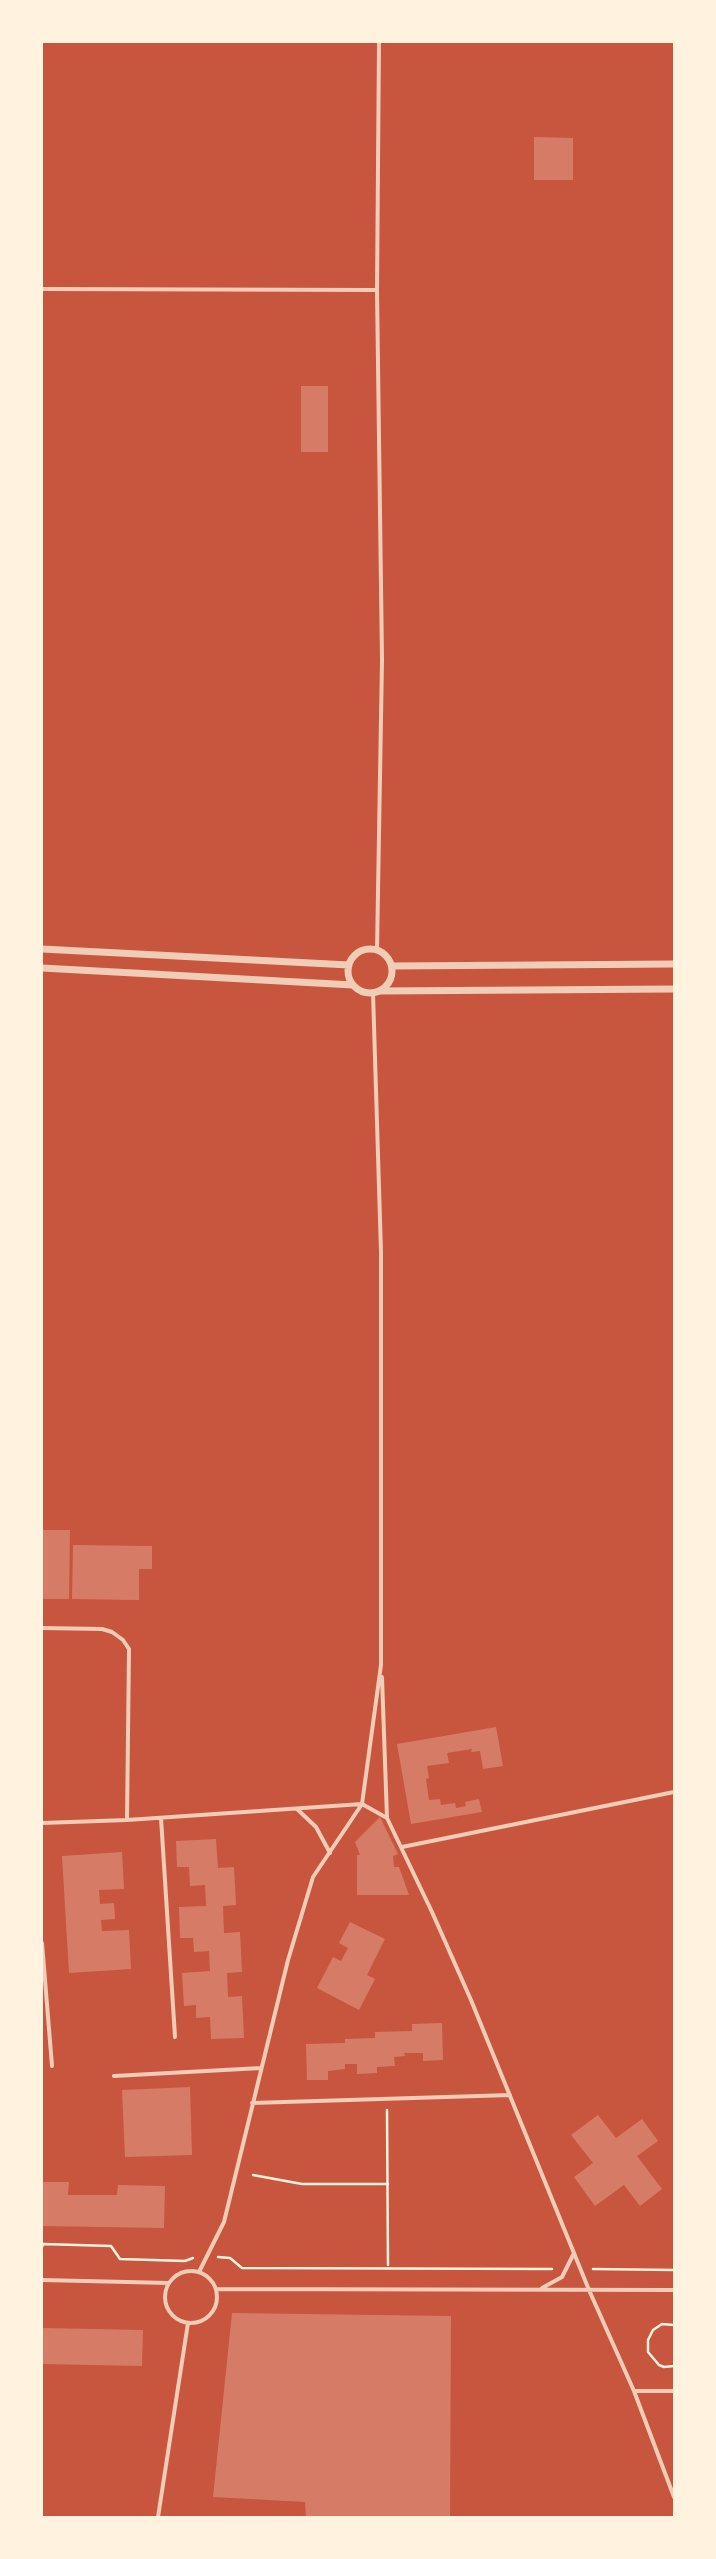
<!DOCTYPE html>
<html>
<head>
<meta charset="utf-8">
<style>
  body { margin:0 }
  #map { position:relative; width:716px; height:2559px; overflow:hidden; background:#c8553d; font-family:"Golos Text",sans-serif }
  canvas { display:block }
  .frame { position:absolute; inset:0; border:43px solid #fff3e0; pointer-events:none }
</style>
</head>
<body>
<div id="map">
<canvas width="716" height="2559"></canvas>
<div class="frame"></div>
</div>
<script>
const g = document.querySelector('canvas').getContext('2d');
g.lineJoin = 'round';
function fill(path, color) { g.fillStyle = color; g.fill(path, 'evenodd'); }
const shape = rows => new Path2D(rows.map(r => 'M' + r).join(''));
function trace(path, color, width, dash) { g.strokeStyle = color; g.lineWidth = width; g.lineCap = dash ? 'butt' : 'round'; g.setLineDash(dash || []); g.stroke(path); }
fill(shape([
  [534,137,573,138,573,180,534,180],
  [301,386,328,386,328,452,301,452],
  [42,1530,70,1530,69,1599,42,1599],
  [73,1545,152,1546,152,1569,139,1569,139,1600,72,1599],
  [496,1727,503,1766,483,1769,480,1751,471,1752,472,1749,447,1753,449,1763,427,1766,429,1778,426,1779,429,1800,440,1799,441,1805,455,1803,456,1808,466,1806,465,1802,479,1799,482,1812,411,1824,397,1744],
  [380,1817,398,1854,393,1856,394,1867,399,1867,409,1895,357,1895,357,1855,360,1855,355,1842],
  [216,1839,218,1868,234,1867,236,1905,223,1906,224,1933,240,1932,242,1972,227,1973,228,1997,242,1996,244,2038,211,2039,210,2017,196,2018,196,2005,184,2006,182,1973,210,1971,209,1951,194,1952,193,1938,180,1938,179,1907,206,1906,205,1885,190,1886,189,1867,177,1867,176,1841],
  [122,1852,124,1889,99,1890,100,1904,114,1903,115,1919,101,1920,102,1931,129,1930,131,1969,69,1973,62,1856],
  [350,1922,385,1939,367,1975,375,1979,359,2010,317,1988,333,1957,341,1961,348,1948,339,1943],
  [442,2023,443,2060,423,2061,423,2053,404,2053,405,2056,394,2057,395,2066,377,2067,377,2073,357,2074,357,2064,345,2064,345,2069,328,2071,328,2080,307,2080,306,2044,345,2043,345,2039,375,2038,375,2032,412,2031,412,2024],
  [190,2087,192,2155,125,2157,122,2090],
  [598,2115,616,2138,642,2119,658,2141,637,2156,662,2189,640,2206,624,2185,595,2206,574,2177,593,2163,571,2135],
  [42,2182,69,2182,68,2195,117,2195,118,2185,165,2186,164,2228,42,2226],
  [232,2313,451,2316,450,2517,306,2517,305,2502,213,2497],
  [42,2328,143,2330,142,2366,42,2364]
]), '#d67c66');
trace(shape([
  [387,2110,388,2265],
  [253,2175,302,2184,388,2184],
  [42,2247,43,2244,111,2246,120,2259,185,2261,193,2258],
  [218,2257,230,2258,242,2268,552,2269],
  [593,2269,674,2270],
  [674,2325,662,2324,653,2330,648,2340,648,2352,659,2365,664,2367,674,2366]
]), '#fff3e0', 2.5);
trace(shape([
  [42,289,377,290],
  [377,950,382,660,377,290,379,42],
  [42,1628,102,1629,112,1632,123,1640,129,1649,127,1820],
  [382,1677,387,1818],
  [362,1804,387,1818,432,1912,471,2000,589,2290,634,2391,674,2497],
  [297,1809,316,1827,330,1853],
  [161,1818,175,2037],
  [42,1823,127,1820,362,1804],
  [402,1847,674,1792],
  [42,1943,52,2066],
  [114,2076,261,2068],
  [252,2103,510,2095],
  '165 2297a26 26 0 1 1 52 0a26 26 0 1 1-52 0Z',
  [199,2272,224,2222,288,1960,313,1877,362,1804,381,1665,381,1252,373,993],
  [42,2280,169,2283],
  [542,2288,562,2277,574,2253],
  [216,2289,674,2290],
  [634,2391,674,2391],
  [158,2517,188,2323]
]), '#f1ccb7', 4);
trace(shape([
  [42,949,349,965],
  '348 971a22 22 0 1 1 44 0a22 22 0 1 1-44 0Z',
  [392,966,674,964],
  [42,968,353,985],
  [379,991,674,989]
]), '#f1ccb7', 7);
</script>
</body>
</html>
